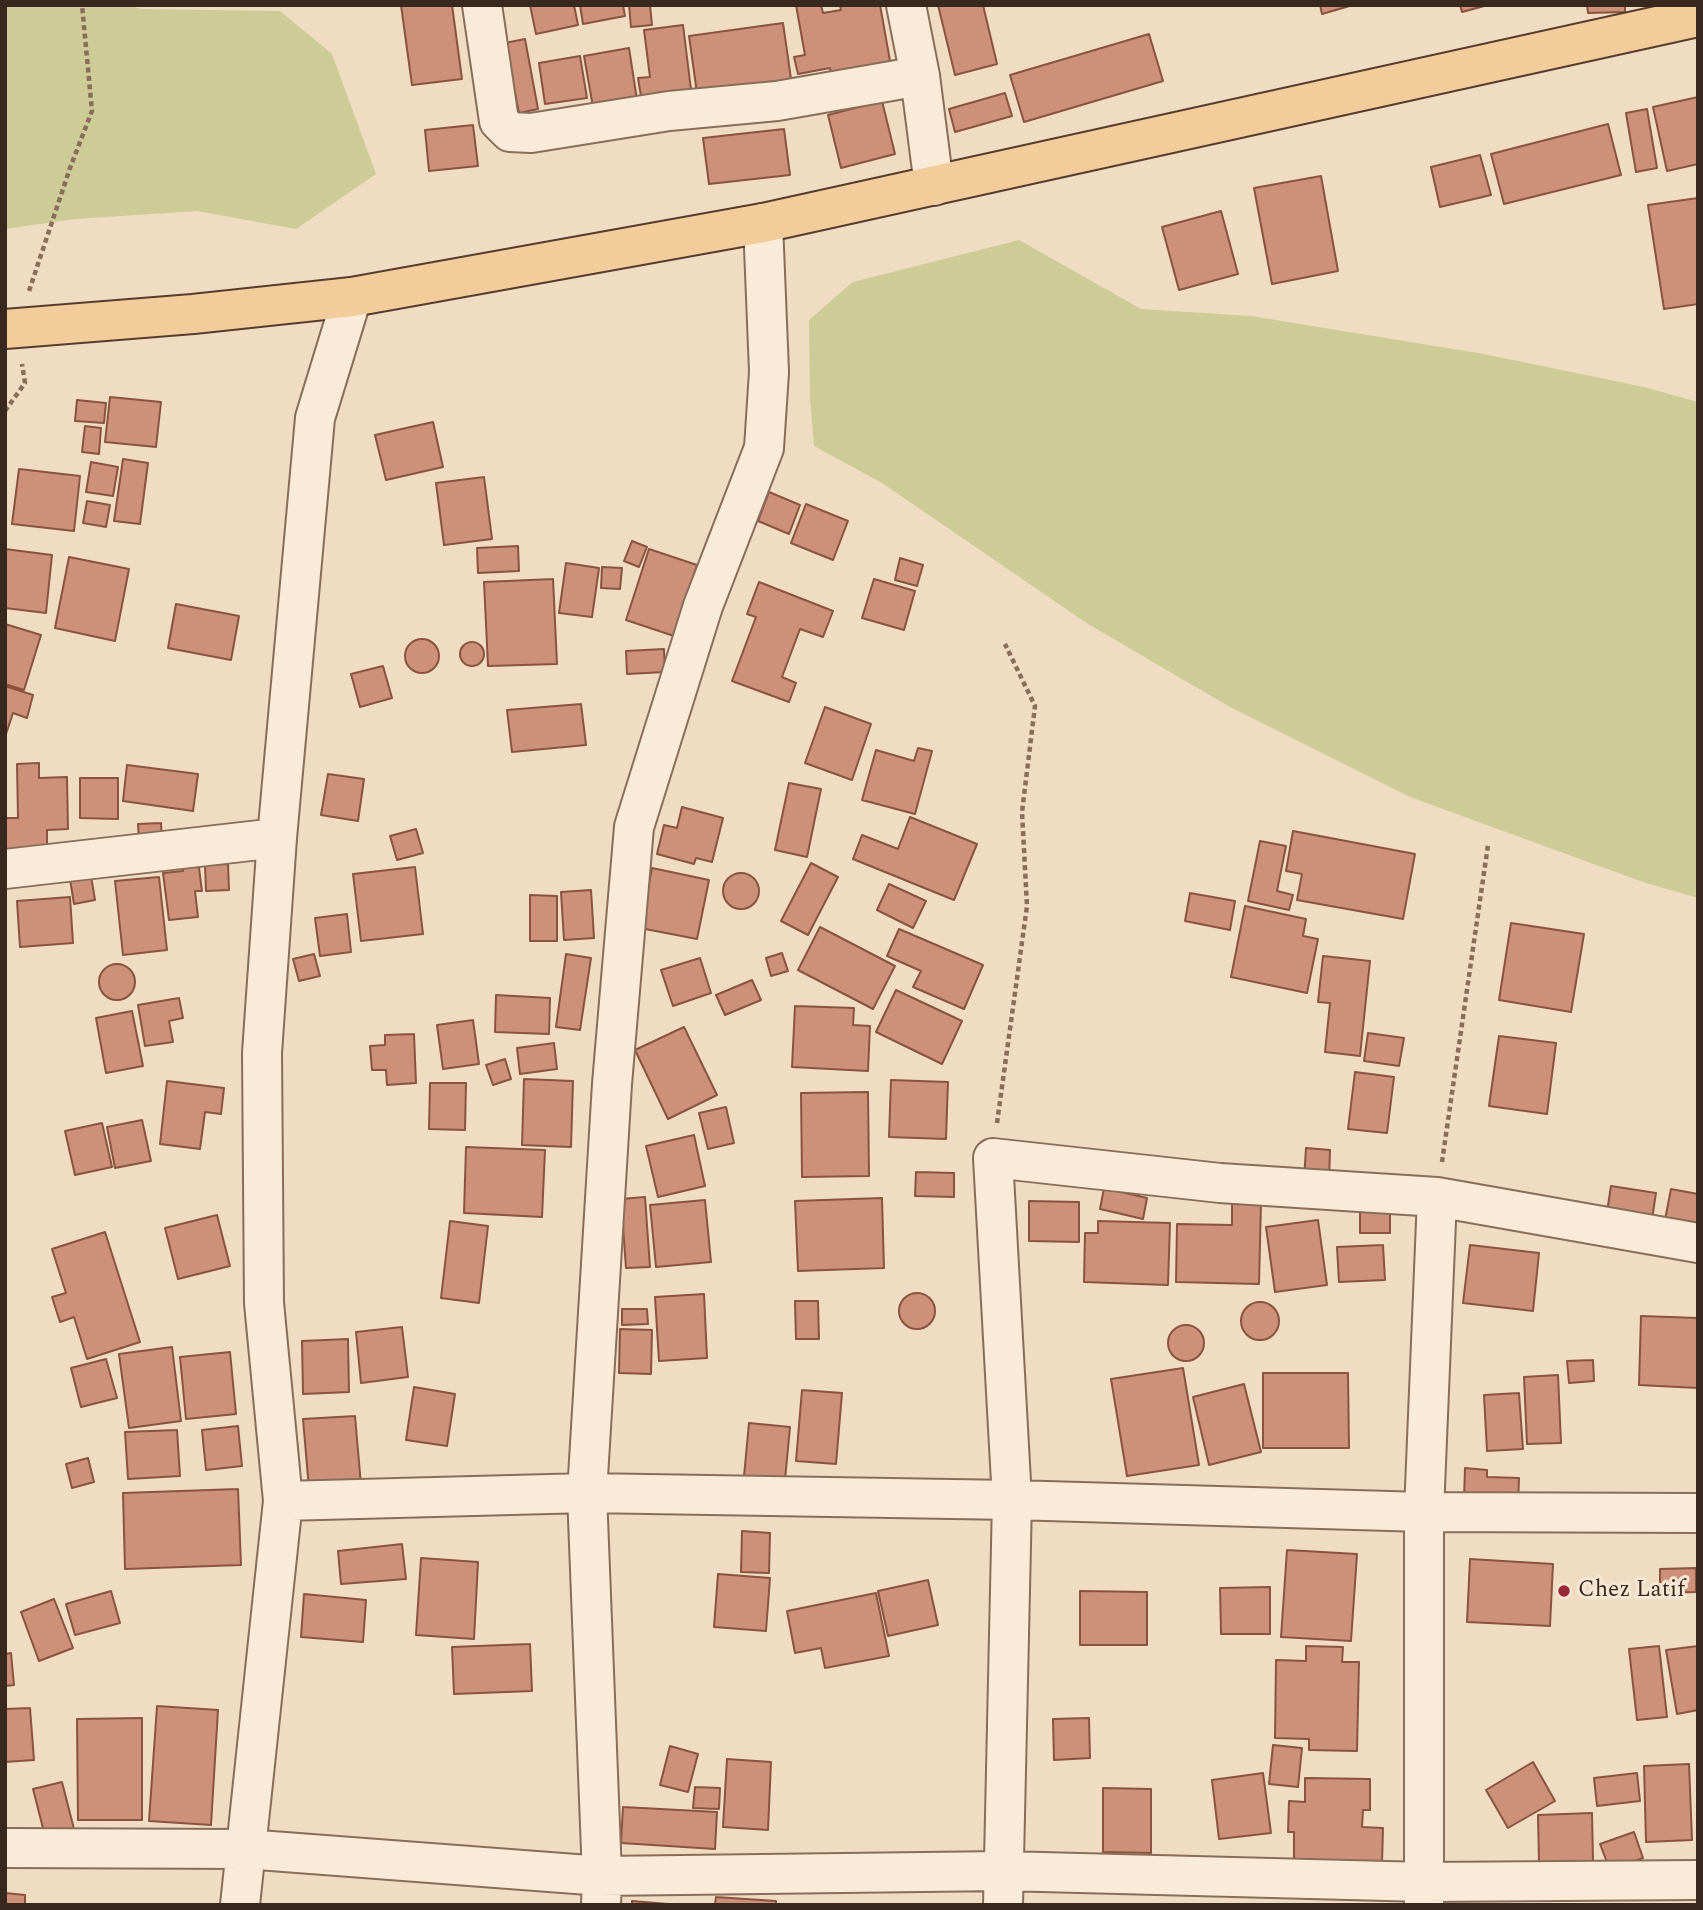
<!DOCTYPE html>
<html>
<head>
<meta charset="utf-8">
<style>
  body { margin:0 }
  #map { position:relative; width:1703px; height:1910px; overflow:hidden; background:#efdcc3; font-family:Spectral,serif }
  canvas { display:block }
  .frame { position:absolute; inset:0; border:7px solid #39281e; pointer-events:none }
</style>
</head>
<body>
<div id="map">
<canvas width="1703" height="1910"></canvas>
<div class="frame"></div>
</div>
<script>
const g = document.querySelector('canvas').getContext('2d');
g.lineJoin = 'round';
function fill(path, color) { g.fillStyle = color; g.fill(path, 'evenodd'); }
const shape = rows => new Path2D(rows.map(r => 'M' + r).join(''));
function trace(path, color, width, dash) { g.strokeStyle = color; g.lineWidth = width; g.lineCap = dash ? 'butt' : 'round'; g.setLineDash(dash || []); g.stroke(path); }
function write(font, color, halo, rows, align = 'center') {
  g.font = font + ' Spectral,serif'; g.lineWidth = 6; g.setLineDash([]); g.textBaseline = 'middle'; g.strokeStyle = halo; g.fillStyle = color; for (const [text, x, y, turn = 0] of rows) {
    g.save(); g.translate(x, y); g.rotate((+turn || 0) * Math.PI / 180); g.textAlign = isNaN(turn) ? turn : align; if (halo) g.strokeText(text, 0, 0); g.fillText(text, 0, 0); g.restore();
  }
}
fill(shape([
  [5,5,130,5,140,9,280,11,332,54,376,174,296,229,197,211,75,219,5,229],
  [1019,240,1141,309,1251,316,1484,354,1644,387,1698,402,1698,898,1643,882,1410,797,1230,707,1088,624,882,483,814,446,810,400,809,320,853,282]
]), '#cdcc97');
const building = shape([
  [401,5,452,5,462,79,412,85,401,5],
  [530,5,574,5,578,25,536,34,530,5],
  [580,5,623,5,625,16,583,24,580,5],
  [629,5,650,5,652,25,631,27,629,5],
  [796,5,821,5,823,13,841,10,840,5,880,5,892,72,832,82,830,68,798,74,794,57,805,55,796,5],
  [938,5,983,5,997,64,955,75,938,5],
  [1320,5,1353,5,1322,14,1320,5],
  [1460,5,1488,5,1462,12,1460,5],
  [1587,5,1625,5,1625,12,1588,13,1587,5],
  [783,23,791,79,697,93,689,36,783,23],
  [683,25,691,90,641,96,638,78,650,77,644,30,683,25],
  [1149,34,1163,81,1024,122,1010,75,1149,34],
  [525,39,538,109,519,113,505,43,525,39],
  [629,48,637,100,593,107,584,56,629,48],
  [580,56,587,98,545,104,539,63,580,56],
  [1005,93,1012,116,955,132,949,109,1005,93],
  [1698,97,1698,164,1667,171,1653,107,1698,97],
  [882,101,895,154,841,168,828,115,882,101],
  [1647,109,1657,168,1636,172,1626,113,1647,109],
  [1608,124,1621,175,1504,204,1491,154,1608,124],
  [473,125,478,166,429,171,425,130,473,125],
  [784,129,790,175,709,184,703,138,784,129],
  [1480,155,1491,195,1440,207,1431,167,1480,155],
  [1321,176,1338,271,1272,284,1254,188,1321,176],
  [1698,198,1698,304,1664,309,1648,205,1698,198],
  [1221,211,1238,274,1179,290,1162,227,1221,211],
  [110,397,161,402,156,447,105,442,110,397],
  [77,400,106,403,104,423,75,421,77,400],
  [433,422,443,467,386,480,375,435,433,422],
  [85,426,101,428,99,454,82,452,85,426],
  [123,459,148,463,140,524,114,521,123,459],
  [91,462,118,467,113,496,86,492,91,462],
  [19,469,80,476,74,531,12,524,19,469],
  [484,477,492,539,444,545,436,483,484,477],
  [769,492,800,505,789,534,758,521,769,492],
  [87,501,110,505,106,527,83,523,87,501],
  [806,504,848,521,833,560,791,543,806,504],
  [632,541,647,547,639,567,624,561,632,541],
  [518,546,519,571,478,573,477,548,518,546],
  [5,549,52,555,46,613,5,608,5,549],
  [649,549,697,565,674,636,626,620,649,549],
  [69,557,129,569,115,641,55,628,69,557],
  [900,558,923,565,917,586,895,580,900,558],
  [566,563,599,568,592,617,559,613,566,563],
  [602,567,622,568,620,589,601,588,602,567],
  [553,579,557,664,488,666,484,582,553,579],
  [874,579,915,591,904,630,862,618,874,579],
  [759,582,833,611,823,637,800,629,782,677,796,683,789,702,732,681,756,617,747,614,759,582],
  [176,604,239,616,231,660,168,648,176,604],
  [5,624,41,635,24,690,5,684,5,624],
  '405 656a17 17 0 1 1 34 0a17 17 0 1 1-34 0Z',
  '460 654a12 12 0 1 1 24 0a12 12 0 1 1-24 0Z',
  [664,649,665,672,627,674,626,651,664,649],
  [383,666,392,698,360,707,351,674,383,666],
  [5,686,33,695,27,718,13,713,5,737,5,686],
  [581,704,586,745,512,752,507,710,581,704],
  [825,707,871,724,852,780,805,763,825,707],
  [918,748,932,751,915,814,862,800,876,750,914,761,918,748],
  [39,763,39,778,67,777,68,829,47,830,47,849,5,849,5,818,18,818,17,764,39,763],
  [127,765,198,774,193,811,123,801,127,765],
  [328,774,364,779,358,821,321,815,328,774],
  [80,778,118,778,118,819,80,818,80,778],
  [789,783,821,789,807,857,775,850,789,783],
  [682,807,723,818,712,862,696,858,694,864,657,854,664,825,677,828,682,807],
  [910,817,977,844,954,900,853,859,862,835,898,849,910,817],
  [161,823,162,841,139,843,138,824,161,823],
  [416,829,423,853,397,860,390,836,416,829],
  [1293,831,1415,854,1403,919,1297,900,1302,874,1286,871,1293,831],
  [1260,841,1286,846,1277,891,1293,895,1289,910,1248,901,1260,841],
  [198,860,202,891,195,891,198,917,169,920,163,873,183,871,183,862,198,860],
  [811,863,838,877,808,935,781,921,811,863],
  [228,864,229,890,206,891,205,865,228,864],
  [415,867,423,934,361,941,353,874,415,867],
  [652,868,709,880,697,939,640,928,652,868],
  '723 891a18 18 0 1 1 36 0a18 18 0 1 1-36 0Z',
  [91,876,95,900,74,904,70,879,91,876],
  [159,877,167,950,123,955,115,881,159,877],
  [889,884,926,901,913,928,877,910,889,884],
  [591,890,594,938,564,940,561,892,591,890],
  [1190,893,1235,901,1230,930,1185,921,1190,893],
  [530,895,557,896,557,941,530,941,530,895],
  [70,897,73,943,20,947,17,901,70,897],
  [1245,906,1306,919,1303,936,1318,939,1307,993,1231,977,1245,906],
  [347,914,351,952,320,956,315,918,347,914],
  [1511,923,1584,934,1571,1012,1499,1000,1511,923],
  [820,927,895,966,873,1009,798,970,820,927],
  [899,929,983,965,964,1009,913,987,921,971,887,956,899,929],
  [782,953,788,971,771,976,766,958,782,953],
  [314,954,320,976,299,981,293,959,314,954],
  [566,954,591,958,580,1030,556,1027,566,954],
  [1323,956,1370,961,1360,1056,1325,1052,1330,1003,1318,1002,1323,956],
  [700,958,711,993,673,1006,661,970,700,958],
  '99 982a18 18 0 1 1 36 0a18 18 0 1 1-36 0Z',
  [752,980,761,1000,725,1015,716,995,752,980],
  [896,990,962,1021,942,1064,876,1032,896,990],
  [496,995,550,998,549,1034,495,1032,496,995],
  [179,998,183,1018,169,1021,173,1042,145,1046,138,1005,179,998],
  [795,1006,854,1008,853,1025,870,1026,868,1071,792,1067,795,1006],
  [132,1011,143,1066,106,1073,96,1018,132,1011],
  [473,1020,479,1064,443,1069,437,1025,473,1020],
  [684,1027,717,1095,668,1119,635,1050,684,1027],
  [1368,1033,1404,1038,1399,1066,1364,1061,1368,1033],
  [414,1034,416,1083,387,1085,386,1070,372,1070,370,1046,385,1045,385,1035,414,1034],
  [1499,1036,1556,1043,1547,1114,1489,1106,1499,1036],
  [554,1043,557,1069,520,1074,517,1048,554,1043],
  [505,1059,511,1079,493,1085,486,1065,505,1059],
  [1355,1072,1394,1077,1387,1133,1348,1129,1355,1072],
  [524,1079,573,1081,571,1147,522,1145,524,1079],
  [891,1080,948,1082,946,1139,889,1137,891,1080],
  [167,1081,224,1088,221,1114,205,1112,200,1149,160,1144,167,1081],
  [430,1083,466,1083,465,1130,429,1129,430,1083],
  [868,1092,869,1176,802,1177,801,1093,868,1092],
  [726,1107,734,1143,708,1149,699,1113,726,1107],
  [142,1120,151,1161,115,1168,107,1127,142,1120],
  [102,1123,112,1167,75,1175,65,1131,102,1123],
  [694,1135,705,1186,658,1197,646,1146,694,1135],
  [466,1147,545,1150,542,1217,464,1213,466,1147],
  [1306,1148,1330,1150,1329,1181,1304,1180,1306,1148],
  [916,1172,954,1173,954,1197,915,1196,916,1172],
  [1611,1186,1656,1193,1650,1232,1605,1225,1611,1186],
  [1104,1188,1147,1198,1143,1219,1100,1209,1104,1188],
  [1671,1189,1698,1194,1698,1236,1663,1230,1671,1189],
  [645,1197,650,1267,626,1268,621,1199,645,1197],
  [882,1198,884,1268,798,1271,795,1201,882,1198],
  [705,1200,711,1262,656,1267,650,1205,705,1200],
  [1029,1201,1079,1202,1079,1242,1029,1241,1029,1201],
  [1232,1203,1261,1203,1259,1284,1176,1282,1177,1224,1232,1225,1232,1203],
  [1360,1207,1390,1207,1390,1233,1360,1233,1360,1207],
  [217,1215,230,1266,178,1279,165,1228,217,1215],
  [1318,1220,1327,1285,1275,1292,1266,1227,1318,1220],
  [450,1221,488,1226,479,1303,441,1298,450,1221],
  [1098,1221,1170,1223,1168,1285,1084,1282,1085,1233,1098,1233,1098,1221],
  [105,1232,140,1342,87,1359,74,1317,60,1322,52,1297,66,1293,52,1249,105,1232],
  [1383,1245,1385,1280,1339,1282,1337,1247,1383,1245],
  [1470,1245,1539,1253,1533,1311,1463,1303,1470,1245],
  '899 1311a18 18 0 1 1 36 0a18 18 0 1 1-36 0Z',
  [704,1294,707,1358,659,1361,655,1297,704,1294],
  [795,1301,818,1301,819,1339,796,1339,795,1301],
  '1241 1321a19 19 0 1 1 38 0a19 19 0 1 1-38 0Z',
  [622,1309,647,1309,648,1324,622,1325,622,1309],
  [1641,1316,1698,1318,1698,1388,1639,1385,1641,1316],
  '1168 1343a18 18 0 1 1 36 0a18 18 0 1 1-36 0Z',
  [402,1327,408,1377,361,1383,356,1332,402,1327],
  [620,1329,652,1330,651,1374,619,1373,620,1329],
  [348,1339,349,1392,303,1394,302,1341,348,1339],
  [172,1347,181,1421,129,1428,119,1354,172,1347],
  [230,1352,236,1414,186,1419,180,1357,230,1352],
  [106,1359,117,1398,81,1407,71,1368,106,1359],
  [1593,1360,1594,1381,1569,1383,1567,1361,1593,1360],
  [1183,1368,1199,1465,1127,1476,1111,1379,1183,1368],
  [1263,1373,1348,1373,1349,1448,1263,1448,1263,1373],
  [1558,1375,1561,1443,1527,1444,1524,1377,1558,1375],
  [1244,1384,1261,1452,1209,1465,1193,1397,1244,1384],
  [414,1387,455,1394,447,1446,406,1440,414,1387],
  [802,1390,842,1393,836,1464,796,1461,802,1390],
  [1519,1393,1523,1449,1487,1451,1484,1395,1519,1393],
  [355,1416,361,1485,309,1489,303,1419,355,1416],
  [749,1423,790,1427,785,1480,744,1476,749,1423],
  [238,1426,242,1466,206,1470,202,1430,238,1426],
  [177,1430,180,1476,128,1479,125,1432,177,1430],
  [88,1458,94,1482,72,1488,66,1464,88,1458],
  [1465,1468,1487,1470,1487,1477,1519,1478,1518,1503,1464,1500,1465,1468],
  [238,1489,241,1565,125,1569,123,1493,238,1489],
  [742,1531,770,1533,769,1573,741,1572,742,1531],
  [402,1544,406,1579,341,1584,338,1551,402,1544],
  [1287,1550,1357,1554,1351,1641,1281,1637,1287,1550],
  [421,1558,478,1562,474,1639,416,1635,421,1558],
  [1470,1559,1553,1564,1550,1626,1467,1622,1470,1559],
  [1696,1568,1696,1592,1660,1593,1660,1569,1696,1568],
  [718,1574,770,1578,766,1631,714,1627,718,1574],
  [928,1580,938,1625,888,1636,878,1591,928,1580],
  [1270,1587,1270,1634,1221,1634,1220,1588,1270,1587],
  [111,1591,120,1623,75,1635,66,1604,111,1591],
  [1080,1591,1147,1592,1147,1645,1080,1645,1080,1591],
  [876,1593,889,1656,825,1668,821,1648,795,1653,787,1611,876,1593],
  [304,1594,366,1600,363,1642,301,1637,304,1594],
  [54,1599,73,1648,39,1661,21,1612,54,1599],
  [530,1644,532,1691,454,1694,452,1647,530,1644],
  [1306,1646,1343,1647,1342,1662,1359,1662,1357,1751,1309,1750,1309,1739,1275,1738,1276,1660,1306,1661,1306,1646],
  [1659,1646,1667,1717,1637,1720,1629,1649,1659,1646],
  [1698,1646,1698,1710,1677,1714,1666,1650,1698,1646],
  [11,1653,14,1685,5,1686,5,1654,11,1653],
  [157,1706,218,1710,211,1825,149,1821,157,1706],
  [30,1708,34,1760,5,1762,5,1709,30,1708],
  [142,1718,142,1820,78,1820,77,1719,142,1718],
  [1089,1718,1090,1758,1054,1760,1053,1719,1089,1718],
  [1273,1745,1302,1748,1298,1787,1269,1784,1273,1745],
  [670,1746,698,1754,688,1792,660,1785,670,1746],
  [727,1759,771,1762,768,1830,723,1827,727,1759],
  [1533,1762,1555,1801,1508,1828,1486,1790,1533,1762],
  [1689,1764,1692,1840,1646,1842,1644,1766,1689,1764],
  [1263,1773,1271,1833,1219,1839,1212,1780,1263,1773],
  [1637,1773,1640,1801,1597,1806,1594,1778,1637,1773],
  [1305,1778,1370,1779,1370,1810,1363,1810,1362,1827,1383,1828,1382,1864,1294,1862,1294,1832,1288,1832,1289,1801,1305,1802,1305,1778],
  [62,1782,74,1829,45,1836,33,1789,62,1782],
  [695,1787,720,1788,719,1809,693,1808,695,1787],
  [1103,1788,1151,1789,1151,1853,1103,1852,1103,1788],
  [623,1807,717,1812,715,1849,621,1843,623,1807],
  [1592,1813,1593,1862,1539,1863,1538,1815,1592,1813],
  [1634,1832,1643,1858,1610,1870,1600,1844,1634,1832],
  [5,1893,25,1895,25,1905,5,1905,5,1893],
  [716,1897,776,1901,776,1905,715,1905,716,1897],
  [632,1901,680,1905,632,1905,632,1901]
]);
fill(building, '#cd9179');
trace(building, '#89533f', 2);
const street = shape([
  [482,5,499,121,510,132,531,133,669,111,777,101,920,76],
  [906,5,920,76,934,186],
  [5,869,277,838],
  [283,1501,587,1493,1012,1500,1424,1512,1698,1513],
  [5,1848,245,1849,602,1876,1003,1871,1425,1882,1698,1880],
  [240,1905,283,1501,264,1303,262,1053,277,838,315,418,352,297],
  [601,1905,602,1876,587,1493,612,1084,634,827,703,606,764,448,769,372,763,223],
  [1003,1905,1012,1500,993,1158,1220,1183,1437,1197,1698,1243],
  [1424,1905,1424,1512,1437,1197]
]);
const primary = shape([
  [5,329,193,314,352,297,763,223,1698,17]
]);
trace(street, '#896d5a', 42);
trace(primary, '#573c2e', 42);
trace(shape([
  [29,291,70,168,92,111,82,5],
  [5,411,25,383,22,364],
  [997,1123,1027,906,1022,812,1035,706,1005,644],
  [1442,1162,1488,845]
]), '#896d5a', 4.5, [5, 3.5]);
trace(street, '#f9ebd7', 38);
trace(primary, '#f2cc9b', 38);
for (const [x, y, r, color] of [
  [1564,1591,7,"#992938"]
]) { const dot = new Path2D(); dot.arc(x, y, r, 0, 2 * Math.PI); g.fillStyle = color; g.fill(dot); trace(dot, '#f6e7d3', 2.5); }
write('23px', '#39281e', '#f6e7d3', [
  ["Chez Latif",1578,1591]
], 'left');
</script>
</body>
</html>
